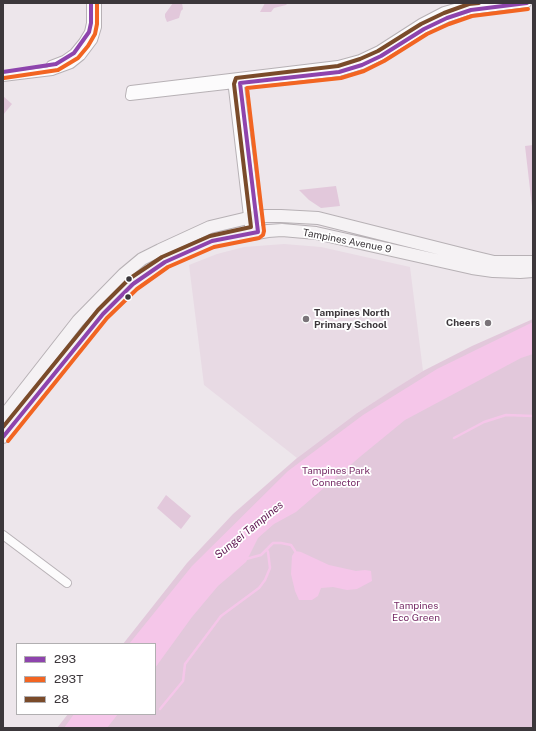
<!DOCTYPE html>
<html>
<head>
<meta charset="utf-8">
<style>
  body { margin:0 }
  #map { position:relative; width:536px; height:731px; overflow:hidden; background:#ede6eb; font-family:"Public Sans",sans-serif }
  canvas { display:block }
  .frame { position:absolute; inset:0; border:4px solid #3c373b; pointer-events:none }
  .legend { position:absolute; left:16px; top:643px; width:140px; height:72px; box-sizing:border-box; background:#fff; border:1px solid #b1afb1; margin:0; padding:5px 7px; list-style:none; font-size:12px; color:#3c373b }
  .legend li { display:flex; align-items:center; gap:8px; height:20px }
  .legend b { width:20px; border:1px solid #b1afb1 }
</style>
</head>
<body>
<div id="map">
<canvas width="536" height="731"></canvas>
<div class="frame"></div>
<ul class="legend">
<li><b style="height:5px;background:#8e44ad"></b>293</li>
<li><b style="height:5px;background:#f26522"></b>293T</li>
<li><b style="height:5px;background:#7a4b2a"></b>28</li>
</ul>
</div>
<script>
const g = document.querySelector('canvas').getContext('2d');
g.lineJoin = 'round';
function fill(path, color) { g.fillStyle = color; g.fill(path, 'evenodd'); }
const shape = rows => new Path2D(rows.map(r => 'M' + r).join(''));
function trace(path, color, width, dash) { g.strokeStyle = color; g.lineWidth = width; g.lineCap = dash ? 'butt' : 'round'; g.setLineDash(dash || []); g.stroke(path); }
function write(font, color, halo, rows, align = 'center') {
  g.font = font + ' "Public Sans",sans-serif'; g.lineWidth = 3.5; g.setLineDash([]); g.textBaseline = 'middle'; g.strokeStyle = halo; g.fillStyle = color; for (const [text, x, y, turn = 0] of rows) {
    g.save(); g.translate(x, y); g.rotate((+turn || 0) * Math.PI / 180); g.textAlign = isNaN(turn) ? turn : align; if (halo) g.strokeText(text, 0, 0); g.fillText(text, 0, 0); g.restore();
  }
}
fill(shape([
  [284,244,321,247,410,267,423,371,357,413,297,458,204,385,189,265,217,254,244,247]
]), '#e8dae4');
fill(shape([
  [173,3,182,3,183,9,181,11,179,18,167,22,165,17,165,14],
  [265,3,288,3,286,5,274,8,271,12,260,12],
  [3,96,12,104,3,115],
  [533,145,533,215,525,146],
  [336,186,340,206,321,208,309,200,299,190],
  [533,319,533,728,57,728,68,714,155,714,155,644,123,644,187,563,233,514,297,458,357,413,391,391,423,371,472,346],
  [166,495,191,516,181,529,157,508]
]), '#e2c8db');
fill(shape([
  [533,322,533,354,521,358,405,420,361,456,296,512,274,524,258,538,246,562,218,586,192,617,155,668,155,644,129,644,192,566,288,471,363,415,437,369],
  [295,551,301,552,329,565,356,571,365,570,371,571,372,581,357,589,347,590,333,587,321,588,318,596,312,600,299,600,295,591,291,574,292,556],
  [74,714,118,714,107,728,64,728]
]), '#f5c6e9');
trace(shape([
  [454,438,484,422,506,415,533,416],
  [246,559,261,555,273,543,281,543,291,545,295,551],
  [160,709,183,681,185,664,221,616,259,588,265,580,270,568,268,552,267,550]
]), '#f5c6e9', 2.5);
const minor = shape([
  [484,3,465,5,444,11,421,23,379,50,360,59,338,65,131,90,130,96,339,72,362,65,381,56,424,29,447,18,471,10,527,3],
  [51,65,64,60,74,53,83,42,89,32,91,23,91,3],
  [3,77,52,71,71,64,81,56,93,40,97,27,97,3],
  [239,78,258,232],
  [232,80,250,233],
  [3,535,67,583]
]);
const secondary = shape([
  [3,417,78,321,124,274,142,259,160,250,210,227,248,218,266,216,281,216,318,218,473,257,494,262,533,262],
  [3,437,89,331,103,314,133,284,165,262,212,241,268,231,282,230,316,233,472,268,493,271,520,272,533,271]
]);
trace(minor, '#b7b1b5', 10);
trace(secondary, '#b7b1b5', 14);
trace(minor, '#fcfbfc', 8);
trace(secondary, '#f5f2f4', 12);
trace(shape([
  [3,72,56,64,74,53,89,32,91,23,91,3],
  [3,437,103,314,133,284,165,262,212,241,258,232,240,83,339,72,362,65,381,56,424,29,447,18,471,10,527,3]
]), '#8e44ad', 4);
trace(shape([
  [4,78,58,70,78,58,88,46,95,34,97,24,97,3],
  [8,441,107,318,137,289,168,267,214,247,259,238,263,235,264,231,247,88,341,78,364,71,384,61,427,34,449,24,472,16,528,9]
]), '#f26522', 4);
trace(shape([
  [3,427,98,310,129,279,162,257,210,236,251,227,234,84,236,78,338,66,360,59,378,51,421,24,444,13,469,4,479,3]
]), '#7a4b2a', 4);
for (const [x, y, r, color] of [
  [129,279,3.5,"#3c373b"],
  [128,297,3.5,"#3c373b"],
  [306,319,4,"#7a7479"],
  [488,323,4,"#7a7479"]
]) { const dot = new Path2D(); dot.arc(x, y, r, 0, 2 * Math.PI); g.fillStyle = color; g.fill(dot); trace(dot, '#fff', 1.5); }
write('10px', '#3c373b', '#fff', [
  ["Tampines Avenue 9",347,241,11]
]);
write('bold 10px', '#3c373b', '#fff', [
  ["Tampines North",314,313],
  ["Primary School",314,325],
  ["Cheers",480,323,"right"]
], 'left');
write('10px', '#782e68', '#fff', [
  ["Tampines Park",336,471],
  ["Connector",336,483],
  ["Tampines",416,606],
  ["Eco Green",416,618]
]);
write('italic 11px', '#5d134f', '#fff', [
  ["Sungei Tampines",249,530,-39]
]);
</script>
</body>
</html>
